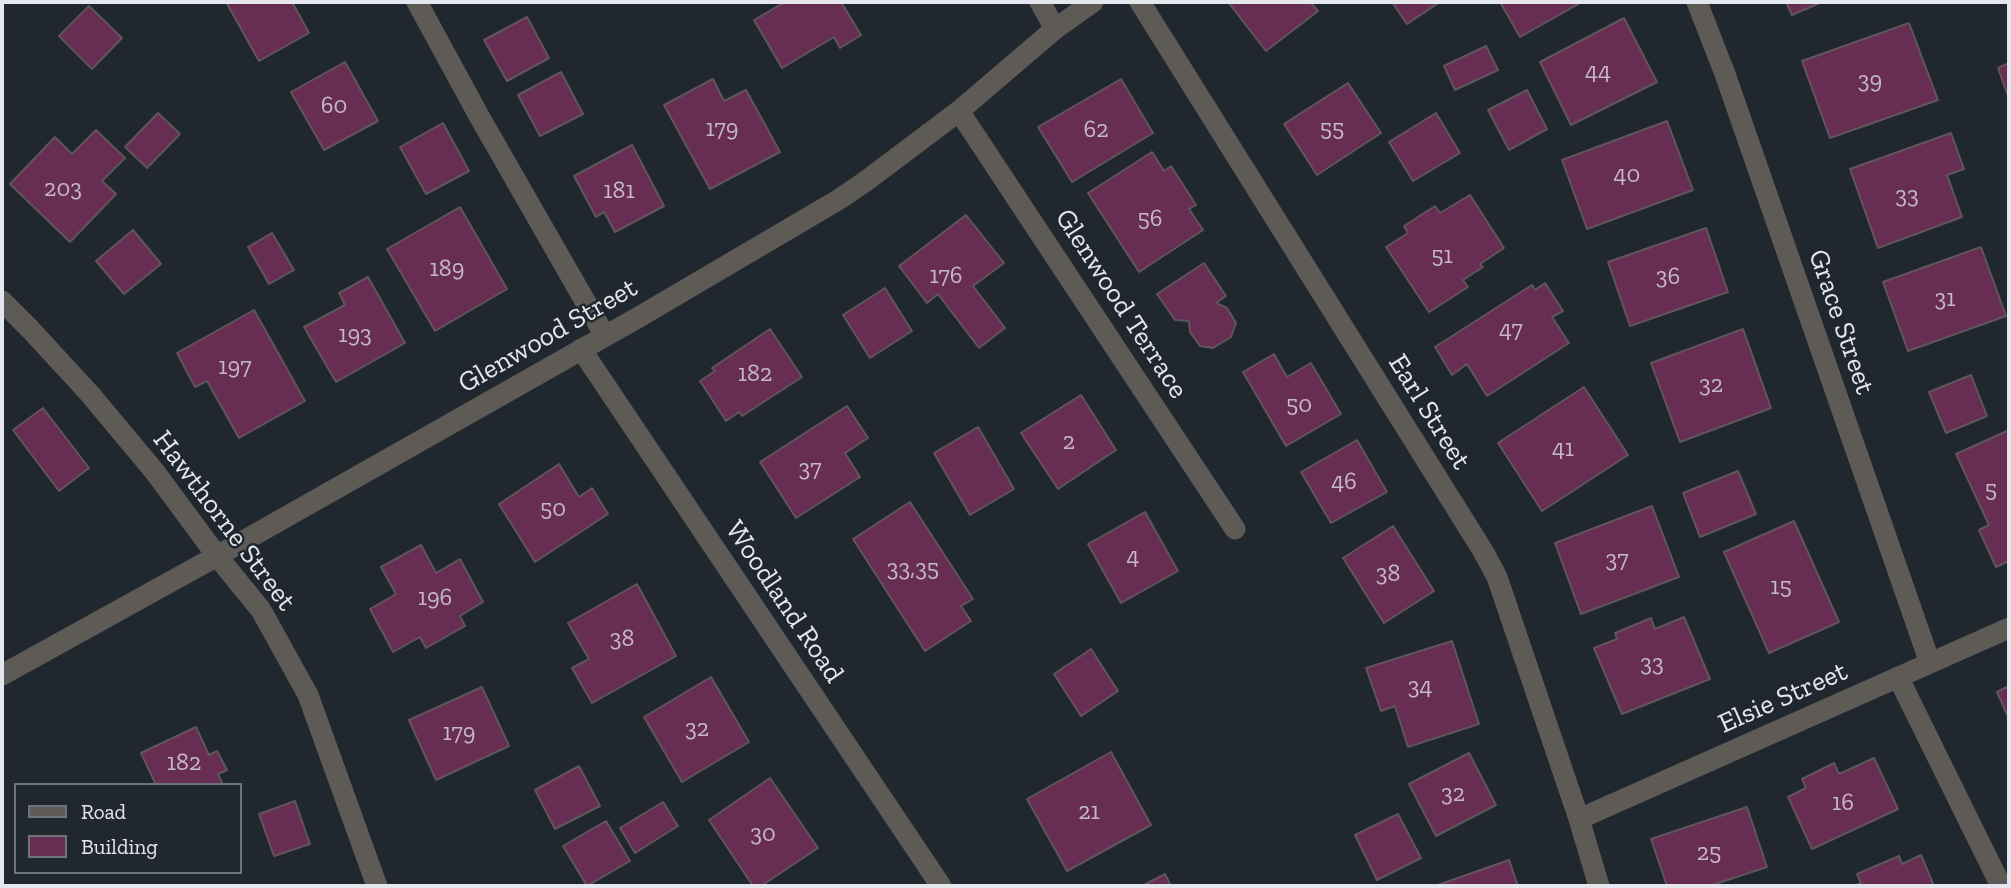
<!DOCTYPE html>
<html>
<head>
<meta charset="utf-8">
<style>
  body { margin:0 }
  #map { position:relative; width:2011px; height:888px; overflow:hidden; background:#20272f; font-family:"Zilla Slab",serif }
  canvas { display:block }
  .frame { position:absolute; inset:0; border:4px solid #e4e8ee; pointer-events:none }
  .legend { position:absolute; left:14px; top:783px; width:228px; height:91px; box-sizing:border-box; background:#20272f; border:2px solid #6e747b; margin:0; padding:9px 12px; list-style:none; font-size:21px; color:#e4e8ee }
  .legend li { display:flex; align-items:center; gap:14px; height:35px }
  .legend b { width:35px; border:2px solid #6e747b }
</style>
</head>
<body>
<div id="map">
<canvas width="2011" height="888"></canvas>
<div class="frame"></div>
<ul class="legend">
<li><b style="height:9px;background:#5e5b56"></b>Road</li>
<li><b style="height:19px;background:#682d52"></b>Building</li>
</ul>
</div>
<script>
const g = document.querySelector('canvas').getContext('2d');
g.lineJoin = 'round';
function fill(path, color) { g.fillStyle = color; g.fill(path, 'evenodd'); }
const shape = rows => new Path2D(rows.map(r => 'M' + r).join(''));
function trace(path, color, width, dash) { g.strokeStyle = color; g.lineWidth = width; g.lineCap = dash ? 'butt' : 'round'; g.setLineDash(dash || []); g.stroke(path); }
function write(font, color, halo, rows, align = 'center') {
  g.font = font + ' "Zilla Slab",serif'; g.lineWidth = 5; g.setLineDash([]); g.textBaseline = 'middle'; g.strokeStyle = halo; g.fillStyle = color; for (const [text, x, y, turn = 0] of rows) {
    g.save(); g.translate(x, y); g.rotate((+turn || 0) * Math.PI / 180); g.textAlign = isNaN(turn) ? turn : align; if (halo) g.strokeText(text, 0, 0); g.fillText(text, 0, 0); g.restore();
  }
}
const building = shape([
  [226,2,292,2,309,33,259,61,226,2],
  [785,2,841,2,861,35,840,48,834,37,782,68,754,20,785,2],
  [1228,2,1310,2,1318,11,1266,51,1228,2],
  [1392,2,1440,2,1407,24,1392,2],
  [1500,2,1582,2,1520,37,1500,2],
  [1786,2,1822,2,1792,15,1786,2],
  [89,6,122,38,92,69,59,36,89,6],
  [527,17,549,58,507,81,484,40,527,17],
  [1624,18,1657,82,1571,125,1540,62,1624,18],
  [1909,23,1938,100,1830,138,1802,61,1909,23],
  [1486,46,1498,70,1455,90,1444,66,1486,46],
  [345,62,378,121,324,150,291,92,345,62],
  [2009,63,2009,99,1998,68,2009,63],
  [561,72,583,114,540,136,518,95,561,72],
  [713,79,724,101,746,90,780,152,710,189,664,105,713,79],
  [1121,79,1153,133,1072,182,1038,127,1121,79],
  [1348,83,1381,133,1317,175,1284,124,1348,83],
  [1527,90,1547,129,1509,150,1488,110,1527,90],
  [158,113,180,134,147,168,125,147,158,113],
  [1436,113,1460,153,1413,181,1389,142,1436,113],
  [1667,121,1693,190,1587,229,1562,160,1667,121],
  [443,123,469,171,426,194,400,147,443,123],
  [96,130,125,158,102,181,116,194,70,242,10,184,55,137,72,154,96,130],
  [1951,133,1964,169,1947,175,1962,217,1878,248,1850,169,1951,133],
  [632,145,664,206,615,232,604,212,596,217,574,176,632,145],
  [1152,152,1164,171,1171,166,1196,205,1189,209,1203,230,1139,272,1088,193,1152,152],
  [1470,195,1504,248,1480,264,1483,267,1463,280,1468,287,1429,312,1386,247,1408,233,1404,226,1435,206,1440,213,1470,195],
  [460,207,507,289,435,331,387,249,460,207],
  [966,215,1004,263,973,286,1005,328,979,348,938,294,927,303,899,266,966,215],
  [1706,228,1728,292,1630,326,1608,262,1706,228],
  [133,230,161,264,124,294,96,261,133,230],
  [272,233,294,270,269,284,248,247,272,233],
  [1981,247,2006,316,1908,351,1883,282,1981,247],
  [1204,263,1226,296,1216,303,1227,308,1236,323,1231,337,1213,348,1200,346,1190,332,1189,321,1175,320,1157,294,1204,263],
  [368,277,405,343,336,382,304,327,345,305,339,293,368,277],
  [1545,283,1563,311,1552,317,1569,343,1487,396,1467,364,1452,375,1435,347,1532,285,1535,290,1545,283],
  [885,288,912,331,870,358,843,315,885,288],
  [254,310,305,401,239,438,207,381,195,387,177,353,254,310],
  [770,329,802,377,742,416,739,412,726,421,700,381,715,371,712,368,770,329],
  [1743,329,1771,408,1680,442,1651,363,1743,329],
  [1274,354,1287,377,1311,363,1341,414,1286,446,1243,372,1274,354],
  [1971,375,1987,416,1946,433,1929,392,1971,375],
  [1584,387,1628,455,1542,511,1498,443,1584,387],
  [1081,395,1116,450,1058,489,1021,433,1081,395],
  [847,406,868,438,845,453,860,477,796,518,760,462,847,406],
  [43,408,89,468,59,491,13,430,43,408],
  [978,427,1014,489,970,515,934,453,978,427],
  [2009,430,2009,561,1996,567,1979,530,1989,525,1956,454,2009,430],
  [1357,440,1387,492,1331,523,1301,472,1357,440],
  [559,464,579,497,592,488,608,514,535,562,499,504,559,464],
  [1738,471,1756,514,1700,537,1683,493,1738,471],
  [910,502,973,599,961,606,971,621,925,651,853,539,910,502],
  [1652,506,1679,577,1581,614,1555,543,1652,506],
  [1145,512,1178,571,1121,603,1088,544,1145,512],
  [1794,521,1839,622,1769,653,1724,552,1794,521],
  [1393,526,1434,591,1384,623,1343,558,1393,526],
  [421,545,436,573,460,559,483,602,460,616,465,626,426,648,420,637,393,652,370,609,396,594,381,567,421,545],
  [637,584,676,656,592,703,572,668,589,659,568,623,637,584],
  [1684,617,1710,679,1622,714,1594,648,1617,639,1615,633,1651,618,1655,629,1684,617],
  [1452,641,1479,724,1408,747,1395,706,1381,711,1366,668,1452,641],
  [1091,649,1118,691,1081,716,1054,674,1091,649],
  [711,677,749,742,682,782,644,717,711,677],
  [2009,686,2009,719,1997,692,2009,686],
  [482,687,509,746,436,780,409,720,482,687],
  [196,727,209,755,217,751,227,770,218,774,223,785,156,785,141,753,196,727],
  [1111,752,1151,825,1067,871,1027,799,1111,752],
  [1469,753,1496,805,1436,836,1409,784,1469,753],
  [1874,758,1898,809,1812,849,1788,797,1806,788,1802,779,1834,763,1839,774,1874,758],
  [579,766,600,806,555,829,535,790,579,766],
  [770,778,818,848,761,886,753,886,709,820,770,778],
  [295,801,310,844,274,856,259,814,295,801],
  [663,802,678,826,635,853,620,828,663,802],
  [1747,807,1767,867,1709,886,1667,886,1651,839,1747,807],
  [1398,814,1421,858,1377,880,1355,835,1398,814],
  [606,821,630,861,587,886,563,846,606,821],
  [1921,855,1934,886,1854,886,1861,883,1857,874,1899,856,1902,864,1921,855],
  [1509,860,1518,886,1435,886,1509,860],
  [1165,874,1171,886,1142,886,1165,874]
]);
fill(building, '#682d52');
trace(building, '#60555b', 2);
trace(shape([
  [417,2,479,116,605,336],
  [1040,2,1055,29],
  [1140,2,1483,551,1497,577,1579,819,1599,886],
  [1697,2,1725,74,1930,663],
  [959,111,1235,529],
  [2,301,30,329,89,393,155,472,217,556,261,610,308,695,377,886],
  [581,349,941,886],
  [2,675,217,556,639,317,838,200,866,181,959,111,1055,29,1093,2],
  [1898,677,2001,886],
  [1579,819,2009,628]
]), '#5e5b56', 21);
write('24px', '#c5b9c7', null, [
  ["44",1598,72],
  ["39",1870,81],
  ["60",334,106],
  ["179",722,129],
  ["55",1332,129],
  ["62",1096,130],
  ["40",1627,175],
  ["203",63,189],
  ["181",619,191],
  ["33",1907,196],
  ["56",1150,219],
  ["51",1442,256],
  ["189",447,269],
  ["176",946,276],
  ["36",1668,277],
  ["31",1945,299],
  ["47",1511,330],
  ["193",355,335],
  ["197",235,367],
  ["182",755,374],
  ["32",1711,385],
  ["50",1299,405],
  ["2",1069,442],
  ["41",1563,449],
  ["37",810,469],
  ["46",1344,482],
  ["5",1991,490],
  ["50",553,509],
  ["4",1133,557],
  ["37",1617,560],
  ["33,35",913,569],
  ["38",1388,574],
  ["15",1781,587],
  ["196",435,598],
  ["38",622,639],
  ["33",1652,664],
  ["34",1420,687],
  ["32",697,729],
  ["179",459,733],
  ["182",184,763],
  ["32",1453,794],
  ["16",1843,803],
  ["21",1089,812],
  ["30",763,834],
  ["25",1709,853]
]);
write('28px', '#e4e8ee', '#20272f', [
  ["Glenwood Terrace",1121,304,57],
  ["Grace Street",1841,322,71],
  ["Glenwood Street",548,336,-30],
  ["Earl Street",1429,412,58],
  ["Hawthorne Street",224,521,53],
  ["Woodland Road",784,602,56],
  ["Elsie Street",1783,698,-24]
]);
</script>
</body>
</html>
